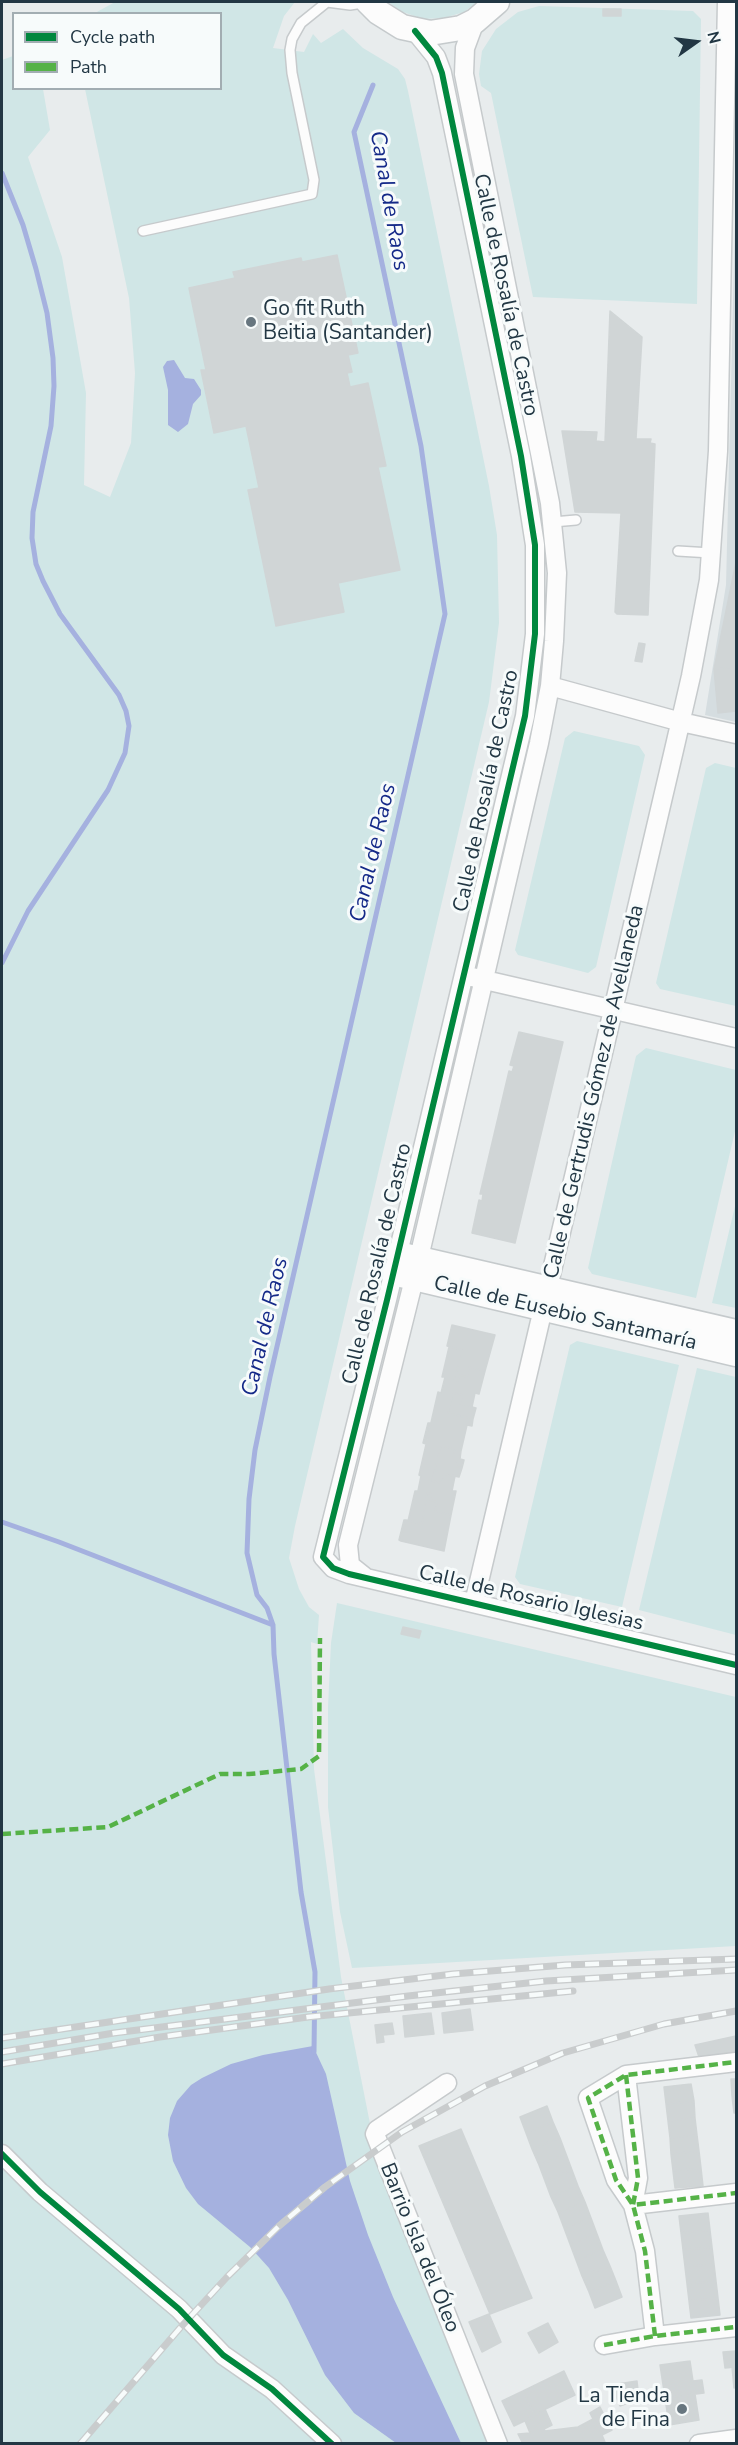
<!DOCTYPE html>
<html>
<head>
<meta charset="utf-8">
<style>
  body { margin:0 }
  #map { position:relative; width:738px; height:2445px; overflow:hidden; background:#e8eced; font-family:"Nunito Sans",sans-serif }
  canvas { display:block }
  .frame { position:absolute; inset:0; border:3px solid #223744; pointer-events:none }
  .legend { position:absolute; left:12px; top:12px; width:210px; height:78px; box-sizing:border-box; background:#f7fbfb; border:2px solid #a2adb2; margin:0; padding:8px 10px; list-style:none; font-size:18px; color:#223744 }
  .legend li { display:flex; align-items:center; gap:12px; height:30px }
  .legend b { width:30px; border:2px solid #a2adb2 }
  .north { position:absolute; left:666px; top:12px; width:60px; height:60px; -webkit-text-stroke:4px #f7fbfb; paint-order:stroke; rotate:76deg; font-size:16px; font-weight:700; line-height:24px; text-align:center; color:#223744 }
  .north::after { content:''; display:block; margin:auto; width:21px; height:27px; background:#223744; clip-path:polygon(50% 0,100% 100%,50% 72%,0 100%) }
</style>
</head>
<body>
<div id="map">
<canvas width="738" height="2445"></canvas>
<div class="frame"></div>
<ul class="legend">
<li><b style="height:8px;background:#00873e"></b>Cycle path</li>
<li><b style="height:8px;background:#55b247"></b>Path</li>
</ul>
<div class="north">N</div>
</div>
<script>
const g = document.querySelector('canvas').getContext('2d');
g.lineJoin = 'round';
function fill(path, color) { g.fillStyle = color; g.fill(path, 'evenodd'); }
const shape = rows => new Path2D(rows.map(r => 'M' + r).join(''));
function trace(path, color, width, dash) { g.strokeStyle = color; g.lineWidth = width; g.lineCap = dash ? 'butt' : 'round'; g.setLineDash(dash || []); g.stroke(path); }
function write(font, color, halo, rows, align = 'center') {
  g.font = font + ' "Nunito Sans",sans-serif'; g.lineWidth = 6; g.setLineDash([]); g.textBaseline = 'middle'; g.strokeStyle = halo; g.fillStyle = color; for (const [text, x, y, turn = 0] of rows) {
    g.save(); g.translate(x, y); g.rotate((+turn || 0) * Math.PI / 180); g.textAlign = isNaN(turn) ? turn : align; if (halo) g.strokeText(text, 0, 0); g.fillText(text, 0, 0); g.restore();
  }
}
fill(shape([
  [736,182,736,722,705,715,726,585]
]), '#d5dde0');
fill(shape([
  [115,2,295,2,284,16,273,48,304,52,313,34,321,43,343,29,363,48,398,69,405,79,408,91,489,486,497,535,499,623,489,702,295,1526,289,1558,299,1589,309,1607,319,1615,317,1644,311,1642,314,1769,341,1977,378,2164,411,2251,492,2443,2,2444,2,60,13,56,14,88,43,89,50,130,28,157,62,257,86,393,84,485,110,497,131,443,135,373,129,298,85,89,220,88,220,14,95,13],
  [388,2,477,2,464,12,444,18,423,19,403,12],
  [539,6,693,11,701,19,697,304,533,297,491,93,481,86,479,74,482,51,496,29,518,12],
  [574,731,639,746,645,755,596,967,588,973,518,955,515,950,565,738],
  [715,763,736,768,736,1006,660,989,656,983,706,768],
  [646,1048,736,1070,736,1127,696,1298,592,1274,588,1268,636,1056],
  [736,1202,736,1308,712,1303],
  [577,1341,679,1365,622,1607,520,1584,515,1577,570,1345],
  [697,1368,736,1377,736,1635,639,1610],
  [337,1603,736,1697,736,1946,352,1968,340,1912,328,1807,328,1707,331,1643]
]), '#d0e6e6');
fill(shape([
  [174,360,185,378,194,379,201,390,201,395,193,404,188,424,178,432,168,425,168,390,163,367,167,361],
  [313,2046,326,2074,350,2181,368,2235,393,2297,461,2443,396,2443,354,2413,325,2375,288,2300,269,2268,250,2247,198,2204,186,2188,173,2161,168,2135,170,2118,177,2101,191,2085,202,2078,231,2064,263,2055]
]), '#a5b1df');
trace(shape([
  [2,173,23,225,36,269,47,313,53,358,54,386,51,426,33,512,32,538,36,564,43,581,60,614,119,695,126,711,129,726,125,753,108,790,28,911,2,963],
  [2,1522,59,1542,273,1625],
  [314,2052,315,1972,301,1892,274,1654,273,1625,267,1608,257,1595,247,1553,249,1499,255,1450,270,1377,445,614,421,446,354,132,373,85]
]), '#a5b1df', 5);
const building = shape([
  [603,9,621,9,621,16,603,16,603,9],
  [337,255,358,353,348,355,352,372,347,373,350,387,368,383,386,466,378,467,400,570,338,583,344,612,276,626,248,490,259,488,246,426,214,433,201,370,206,370,189,288,235,278,233,272,301,258,302,262,337,255],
  [610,311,642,337,636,439,651,439,650,443,655,444,648,615,617,614,615,612,621,513,575,512,562,431,597,432,596,441,605,442,610,311],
  [736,562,736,619,724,621,736,562],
  [736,619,736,667,714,669,724,621,736,619],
  [639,643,645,644,642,662,635,661,639,643],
  [736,667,736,711,718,713,714,669,736,667],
  [519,1032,563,1042,515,1243,472,1233,479,1200,482,1201,483,1194,480,1194,509,1071,512,1072,514,1066,510,1065,519,1032],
  [452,1325,495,1335,485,1371,469,1367,467,1377,460,1375,458,1381,454,1380,463,1350,447,1346,452,1325],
  [449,1347,463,1350,454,1380,458,1381,460,1375,467,1377,469,1367,485,1371,479,1394,475,1393,472,1407,460,1404,463,1395,453,1393,448,1413,473,1419,472,1426,467,1425,461,1451,460,1459,464,1460,462,1468,455,1466,457,1459,453,1459,455,1449,441,1446,432,1481,442,1483,444,1474,455,1476,452,1491,456,1491,451,1515,435,1511,437,1502,430,1500,432,1494,427,1493,422,1524,408,1521,415,1491,418,1491,421,1476,419,1475,438,1392,441,1393,445,1377,442,1377,449,1347],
  [453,1393,463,1395,460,1404,476,1408,473,1419,448,1413,453,1393],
  [428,1423,431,1423,426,1444,423,1443,428,1423],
  [441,1446,455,1449,453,1459,457,1459,455,1466,462,1468,459,1477,444,1474,442,1483,432,1481,441,1446],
  [427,1493,432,1494,430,1500,437,1502,435,1511,451,1515,444,1551,401,1541,406,1520,422,1524,427,1493],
  [404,1520,406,1520,401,1541,399,1540,404,1520],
  [403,1627,421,1631,419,1638,401,1634,403,1627],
  [470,2009,473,2030,444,2033,442,2013,470,2009],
  [431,2013,434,2034,405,2037,403,2016,431,2013],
  [392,2023,394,2034,383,2035,384,2042,377,2043,375,2025,392,2023],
  [736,2036,736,2053,699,2057,695,2045,736,2036],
  [731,2079,736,2079,736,2096,732,2096,731,2079],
  [691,2084,694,2101,666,2104,664,2087,691,2084],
  [732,2096,736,2096,736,2113,734,2113,732,2096],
  [694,2101,695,2118,668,2121,666,2104,694,2101],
  [547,2106,553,2122,526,2133,520,2117,547,2106],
  [695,2118,697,2135,670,2138,668,2121,695,2118],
  [553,2122,560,2138,532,2149,526,2133,553,2122],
  [461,2129,532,2298,490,2314,419,2146,461,2129],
  [697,2135,699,2151,671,2154,670,2138,697,2135],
  [560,2138,566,2154,539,2165,532,2149,560,2138],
  [699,2151,701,2168,673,2171,671,2154,699,2151],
  [566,2154,572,2170,545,2181,539,2165,566,2154],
  [701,2168,703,2186,675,2188,673,2171,701,2168],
  [572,2170,578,2186,551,2197,545,2181,572,2170],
  [578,2186,585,2202,558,2212,551,2197,578,2186],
  [585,2202,591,2218,564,2228,558,2212,585,2202],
  [708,2213,710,2230,681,2233,679,2216,708,2213],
  [591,2218,597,2234,570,2244,564,2228,591,2218],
  [710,2230,712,2247,683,2250,681,2233,710,2230],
  [597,2234,603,2250,576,2260,570,2244,597,2234],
  [712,2247,714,2264,685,2267,683,2250,712,2247],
  [603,2250,610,2266,582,2276,576,2260,603,2250],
  [714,2264,716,2281,687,2284,685,2267,714,2264],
  [610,2266,616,2281,589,2292,582,2276,610,2266],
  [616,2281,622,2297,595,2308,589,2292,616,2281],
  [716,2281,718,2298,689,2301,687,2284,716,2281],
  [718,2298,720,2315,691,2318,689,2301,718,2298],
  [489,2314,501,2342,482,2352,469,2322,489,2314],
  [548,2323,558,2342,539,2353,528,2333,548,2323],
  [736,2351,736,2367,725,2368,723,2352,736,2351],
  [690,2361,693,2381,702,2380,704,2393,665,2398,660,2365,690,2361],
  [732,2367,736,2367,736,2387,734,2388,732,2367],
  [564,2371,575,2395,535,2414,523,2391,564,2371],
  [637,2381,639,2399,620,2406,611,2385,637,2381],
  [523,2391,535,2416,514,2426,502,2401,523,2391],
  [695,2394,699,2420,669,2425,665,2398,695,2394],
  [600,2407,612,2430,602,2435,605,2442,523,2444,518,2434,530,2433,525,2421,545,2409,552,2425,544,2429,545,2431,578,2427,593,2419,590,2413,600,2407]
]);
fill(building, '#d0d5d6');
trace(building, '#d0d5d6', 1.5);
const lane = shape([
  [327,2,350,5,369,2],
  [143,231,312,194,314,180,292,73,290,50,292,39,301,23,327,2],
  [553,522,576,520],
  [678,551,711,553]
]);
const street = shape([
  [415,31,436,57,442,73,521,456,535,545,535,634,525,716,387,1300,323,1557,333,1568,349,1574,736,1665],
  [550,686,681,722,736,734],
  [472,977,736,1038],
  [365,1577,350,1565,348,1545,414,1279,539,743,550,686,554,641,557,573,550,503,464,74,465,48,475,21],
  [474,1603,674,750,691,676,709,580,718,451,727,2],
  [626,2075,638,2178,633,2205,736,2193],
  [447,2083,377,2130,375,2134,498,2444],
  [2,2154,40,2192,179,2309,223,2355,272,2389,332,2444],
  [655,2336,645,2251,633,2205,616,2180,588,2098,626,2075,736,2062],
  [604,2345,655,2336,736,2327],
  [699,2444,736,2439]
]);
const secondary = shape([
  [368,2,378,12,402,27,430,33,461,28,475,21,497,2],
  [398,1254,736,1332],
  [393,1273,736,1354]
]);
trace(lane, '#c6cacc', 12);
trace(street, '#c6cacc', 21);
trace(secondary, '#c5cacc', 27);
trace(lane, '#fcfcfc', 9);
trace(street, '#fcfcfc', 18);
trace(secondary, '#fcfcfc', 24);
const rail = shape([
  [2,2038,329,1989,453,1974,565,1965,736,1959],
  [2,2052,114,2033,408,1996,546,1981,736,1970],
  [2,2064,160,2037,308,2017,573,1991],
  [80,2444,180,2328,227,2277,279,2226,325,2187,402,2132,485,2086,563,2053,664,2024,736,2011]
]);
trace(rail, '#c9cccd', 7);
trace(rail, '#f7fbfb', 4.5, [14]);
trace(shape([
  [2,1834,108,1827,220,1774,249,1774,301,1769,319,1756,320,1638],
  [626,2075,638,2178,633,2205,736,2193],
  [655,2336,645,2251,633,2205,616,2180,588,2098,626,2075,736,2062],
  [604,2345,655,2336,736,2327]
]), '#55b247', 4.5, [9, 4.5]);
trace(shape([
  [415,31,436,57,442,73,521,456,535,545,535,634,525,716,387,1300,323,1557,333,1568,349,1574,736,1665],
  [2,2154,40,2192,179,2309,223,2355,272,2389,332,2444]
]), '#00873e', 6);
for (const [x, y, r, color] of [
  [251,322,6,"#67767f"],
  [682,2409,6,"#67767f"]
]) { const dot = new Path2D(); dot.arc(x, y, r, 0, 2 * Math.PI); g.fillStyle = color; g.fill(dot); trace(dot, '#f7fbfb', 2); }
write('21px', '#223744', '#f7fbfb', [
  ["Calle de Rosalía de Castro",505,295,78],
  ["Calle de Rosalía de Castro",487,791,-78],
  ["Calle de Gertrudis Gómez de Avellaneda",595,1092,-77],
  ["Calle de Rosalía de Castro",378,1264,-77],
  ["Calle de Eusebio Santamaría",565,1314,13],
  ["Calle de Rosario Iglesias",531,1599,13],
  ["Barrio Isla del Óleo",419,2248,68]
]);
write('21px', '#223744', '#f7fbfb', [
  ["Go fit Ruth",263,310],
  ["Beitia (Santander)",263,334],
  ["La Tienda",670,2397,"right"],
  ["de Fina",670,2421,"right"]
], 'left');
write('italic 22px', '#142988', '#f7fbfb', [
  ["Canal de Raos",388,201,80],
  ["Canal de Raos",374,853,-77],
  ["Canal de Raos",266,1327,-77]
]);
</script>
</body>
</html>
